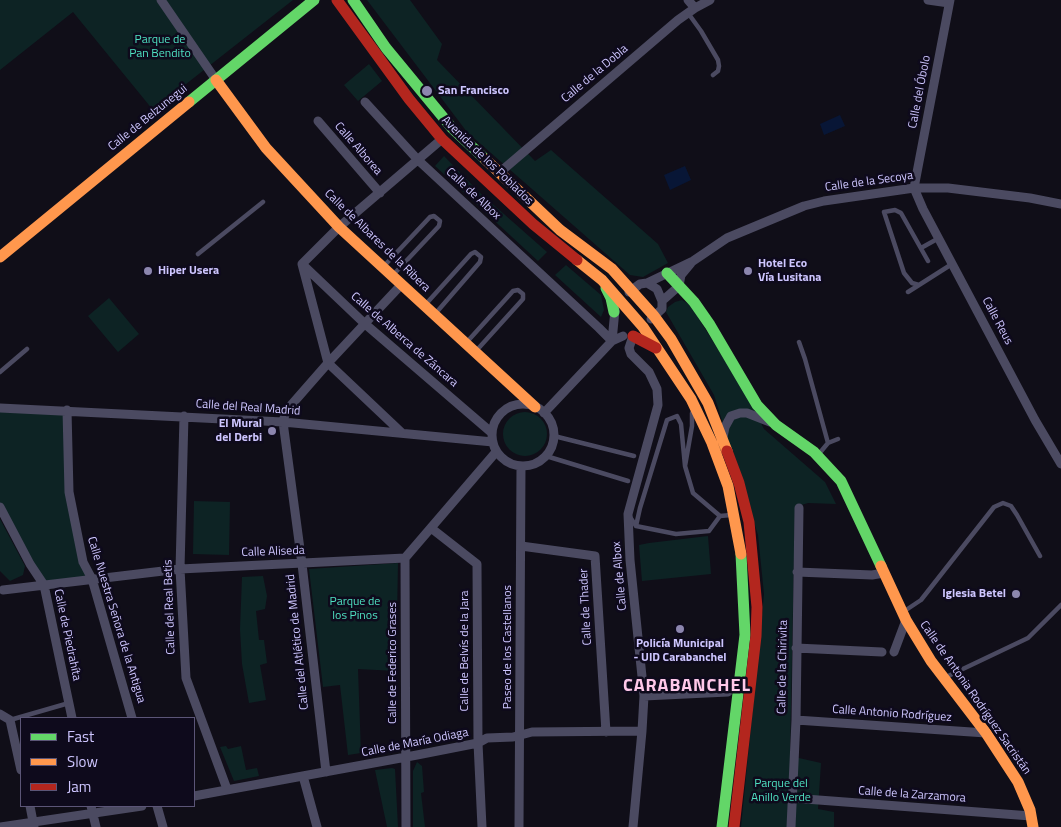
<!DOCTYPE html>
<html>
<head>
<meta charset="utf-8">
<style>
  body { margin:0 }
  #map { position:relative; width:1061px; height:827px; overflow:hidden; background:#100e18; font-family:"Titillium Web",sans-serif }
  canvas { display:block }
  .legend { position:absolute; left:20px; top:717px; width:175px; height:90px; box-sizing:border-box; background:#0e0a1c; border:1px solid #5b5577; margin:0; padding:6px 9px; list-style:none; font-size:15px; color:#cec6ff }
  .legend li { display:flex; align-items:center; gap:10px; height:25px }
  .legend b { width:25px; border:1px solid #5b5577 }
</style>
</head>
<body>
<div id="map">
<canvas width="1061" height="827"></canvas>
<ul class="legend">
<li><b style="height:6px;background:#63d668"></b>Fast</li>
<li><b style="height:6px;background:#ff974d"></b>Slow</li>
<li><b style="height:6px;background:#b3261e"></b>Jam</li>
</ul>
</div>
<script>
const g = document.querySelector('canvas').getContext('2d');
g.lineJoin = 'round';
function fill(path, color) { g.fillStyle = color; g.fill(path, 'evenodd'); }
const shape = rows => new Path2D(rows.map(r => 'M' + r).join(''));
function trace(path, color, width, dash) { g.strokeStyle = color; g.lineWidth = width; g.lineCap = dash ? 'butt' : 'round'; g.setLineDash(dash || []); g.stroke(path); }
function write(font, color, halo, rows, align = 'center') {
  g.font = font + ' "Titillium Web",sans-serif'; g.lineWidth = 5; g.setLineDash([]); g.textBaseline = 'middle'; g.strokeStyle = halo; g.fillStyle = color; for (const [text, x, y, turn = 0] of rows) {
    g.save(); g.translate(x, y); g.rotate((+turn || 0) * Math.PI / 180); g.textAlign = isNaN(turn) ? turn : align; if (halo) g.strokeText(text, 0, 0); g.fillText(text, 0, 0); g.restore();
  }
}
fill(shape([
  [0,0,293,0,153,110,73,12,0,70],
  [367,0,410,0,442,44,437,60,535,161,551,150,658,244,668,263,643,277,630,275,467,132],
  [369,64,382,81,358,101,344,85],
  [444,156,479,192,547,252,538,261,435,166],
  [566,265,601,295,604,310,601,317,555,275],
  [109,298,139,334,118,352,88,316],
  [682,300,690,305,745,392,764,429,825,482,836,504,808,503,795,507,790,756,821,763,818,809,834,812,834,827,741,827,764,594,758,535,714,395,666,312,668,307,675,302],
  [0,408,67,410,67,493,90,579,44,585,0,507],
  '503 434a22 22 0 1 1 44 0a22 22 0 1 1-44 0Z',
  [194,501,230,502,229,555,193,554],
  [0,519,25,566,23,575,10,581,0,571],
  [708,536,711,574,642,581,639,545,649,543],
  [398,563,396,671,358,669,361,753,348,755,340,685,323,687,309,569],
  [263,576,267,596,265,609,256,611,259,640,264,640,267,663,260,665,266,700,249,703,242,664,240,629,242,577],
  [226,746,228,749,241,746,246,770,257,768,259,776,234,781,220,747],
  [417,762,422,766,424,792,421,793,425,827,413,827,413,771],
  [392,768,395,769,398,827,387,827,375,770]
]), '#0d2324');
fill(shape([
  [840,115,845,126,824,135,820,124],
  [685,166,691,180,670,190,664,175]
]), '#081636');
trace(shape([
  [688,13,701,31,718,60,719,66,718,71,713,75],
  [921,248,939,238],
  [198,254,263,202],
  [384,266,430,217,434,216,440,221,439,226,393,275],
  [919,285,912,283,904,273,884,212,895,210,901,213,928,261],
  [908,292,952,264],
  [425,305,471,254,475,252,481,257,480,262,435,314],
  [799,342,805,359,828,443],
  [466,343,513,291,518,290,523,294,523,299,476,351],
  [0,372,27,349],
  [692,413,692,426,685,466,693,493,720,516,731,515],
  [554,436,634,456],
  [818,455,828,443,838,439],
  [546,456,628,481],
  [630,517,636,526,676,534,709,531,720,516],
  [636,526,640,508,667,420,677,416,681,424,685,466],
  [903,612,921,600,994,507,1003,503,1011,506,1017,515,1040,556],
  [946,677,1028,638,1061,605],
  [10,720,69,703]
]), '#4b4a61', 4.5);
trace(shape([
  [161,0,216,80],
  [688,0,695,8],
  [928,0,949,3],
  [365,102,418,160,599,328,612,341],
  [318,121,380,193],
  [499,173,678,20,695,8,710,0],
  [914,188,923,209,1035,420,1061,464],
  [914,188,950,0],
  [302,264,364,323,492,433],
  [302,264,328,363,402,433],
  [302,264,339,227,442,139],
  [647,283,657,289,662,301,662,309,651,319],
  [629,292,640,284,647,283,693,261,727,238,804,206,824,201,914,188,948,188,1030,198,1061,204],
  [662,301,679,286,681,275,691,263],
  [612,341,615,310],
  '492 435a31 31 0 1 1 62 0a31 31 0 1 1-62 0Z',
  [0,408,283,422,493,442],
  [67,410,69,492,83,562,92,579,132,718],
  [544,413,612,341,623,336],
  [184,416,180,569,186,678,227,789],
  [723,437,725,427,731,416,740,413,747,413,770,422],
  [0,507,30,564,44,585,72,718],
  [431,528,477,564,478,743,482,827],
  [521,546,595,556,606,732],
  [405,558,406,827],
  [797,572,872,575,884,573],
  [3,590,180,569,405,558,496,452],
  [796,648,882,652],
  [894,652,906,620],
  [644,696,728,692],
  [0,714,10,720,21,770],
  [796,720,986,733],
  [326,772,302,564,283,422,286,411,328,363,401,285],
  [303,776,317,827],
  [194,796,417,755,478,743,487,738,513,737,532,732,642,731],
  [792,798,1031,816],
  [30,806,34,827],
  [91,806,96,827],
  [157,806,163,827],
  [0,827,142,806],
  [519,827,521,466],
  [633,827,642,731,644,696,630,560,628,514,658,405,657,389,649,372,631,354,629,348,633,336],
  [791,827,796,720,799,508]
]), '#4b4a61', 9);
trace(shape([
  [353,0,386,48,452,128,485,159],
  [189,102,314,0],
  [667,273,694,302,710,325,757,405,776,425,814,452,841,481,881,566],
  [606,288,611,298,614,312],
  [722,827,745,635,741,554]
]), '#63d668', 11);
trace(shape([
  [216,80,266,148,339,227,535,407],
  [485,159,560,230,612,269,654,316,671,339,708,403,727,451],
  [0,257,189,102],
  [577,260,602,280,643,327,691,399,712,443,728,486,741,554],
  [881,566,906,620,931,661,986,733,1018,782,1030,810,1033,827]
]), '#ff974d', 11);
trace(shape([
  [337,0,409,99,442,139,533,224,577,260],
  [633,336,656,348],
  [727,451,739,483,749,522,757,607,756,636,734,827]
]), '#b3261e', 11);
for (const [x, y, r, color] of [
  [427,91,6,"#8c86ae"],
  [148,271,5,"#8c86ae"],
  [748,271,5,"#8c86ae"],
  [272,431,5,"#8c86ae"],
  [1016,594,5,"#8c86ae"],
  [680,629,5,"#8c86ae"]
]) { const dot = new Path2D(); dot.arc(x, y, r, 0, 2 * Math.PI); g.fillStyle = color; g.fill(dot); trace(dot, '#0e0a1c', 2); }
write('12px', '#4fe1c2', '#0e0a1c', [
  ["Parque de",160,40],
  ["Pan Bendito",160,54],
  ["Parque de",355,602],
  ["los Pinos",355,616],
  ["Parque del",781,784],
  ["Anillo Verde",781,798]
]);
write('12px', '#cec6ff', '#0e0a1c', [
  ["Calle de la Dobla",595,74,-40],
  ["Calle del Óbolo",920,92,-79],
  ["Calle de Belzunegui",148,118,-39],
  ["Calle Alborea",358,149,49],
  ["Avenida de los Poblados",487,161,44],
  ["Calle de la Secoya",869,182,-8],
  ["Calle de Albox",473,194,43],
  ["Calle de Albares de la Ribera",377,241,44],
  ["Calle Reus",997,321,62],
  ["Calle de Alberca de Záncara",404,340,41],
  ["Calle del Real Madrid",248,408,4],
  ["Calle Aliseda",273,552,-2],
  ["Calle de Albox",620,576,-95],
  ["Calle del Real Betis",170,607,-92],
  ["Calle de Thader",586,607,-93],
  ["Calle Nuestra Señora de la Antigua",116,620,73],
  ["Calle de Piedrahíta",67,635,78],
  ["Calle del Atlético de Madrid",298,642,-96],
  ["Paseo de los Castellanos",508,647,-90],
  ["Calle de Belvís de la Jara",465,651,-90],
  ["Calle de Federico Grases",393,663,-90],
  ["Calle de la Chirivita",783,667,-89],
  ["Calle de Antonia Rodríguez Sacristán",975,698,55],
  ["Calle Antonio Rodríguez",892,714,4],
  ["Calle de María Odiaga",415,743,-11],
  ["Calle de la Zarzamora",912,795,4]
]);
write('bold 12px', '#cec6ff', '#0e0a1c', [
  ["San Francisco",438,91],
  ["Hotel Eco",758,264],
  ["Vía Lusitana",758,278],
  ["Hiper Usera",158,271],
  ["El Mural",262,424,"right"],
  ["del Derbi",262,438,"right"],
  ["Iglesia Betel",1006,594,"right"],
  ["Policía Municipal",680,644,"center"],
  ["- UID Carabanchel",680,658,"center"]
], 'left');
g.letterSpacing = '1px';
write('bold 18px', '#ffc8e9', '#0e0a1c', [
  ["CARABANCHEL",687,687]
]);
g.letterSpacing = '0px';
</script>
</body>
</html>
